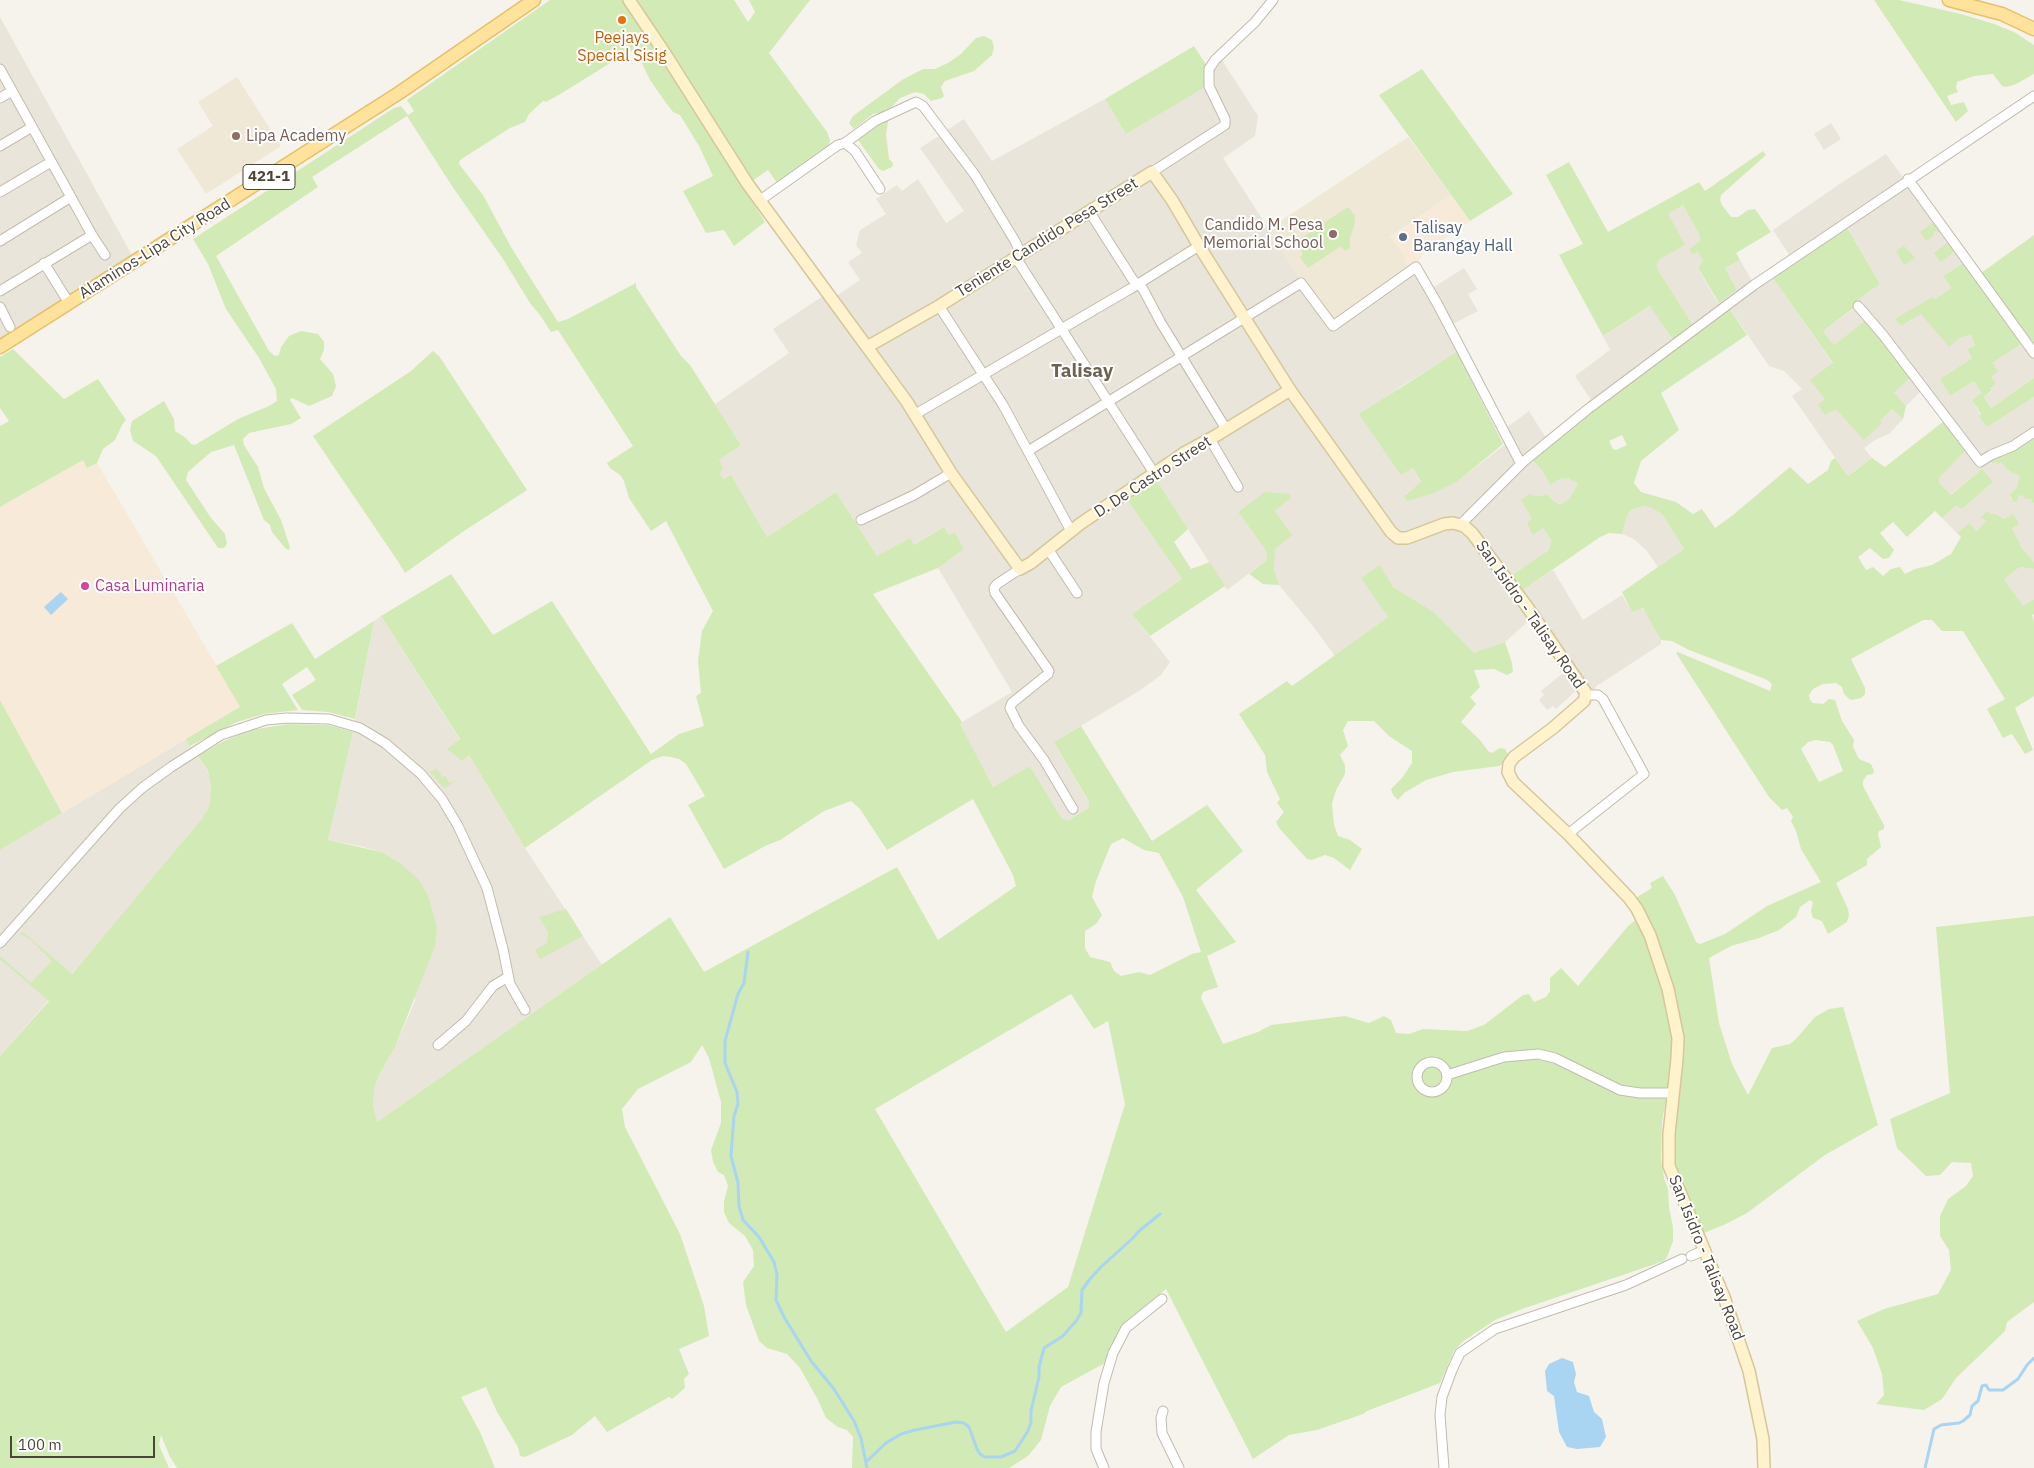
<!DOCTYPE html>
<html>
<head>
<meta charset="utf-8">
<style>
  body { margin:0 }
  #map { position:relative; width:2034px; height:1468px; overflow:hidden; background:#f6f3ec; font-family:"IBM Plex Sans",sans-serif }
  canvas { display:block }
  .scale { position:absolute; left:10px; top:1436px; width:145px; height:22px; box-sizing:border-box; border:2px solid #4b4439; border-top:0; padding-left:6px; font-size:15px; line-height:18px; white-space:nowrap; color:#4b4439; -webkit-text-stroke:4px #fff; paint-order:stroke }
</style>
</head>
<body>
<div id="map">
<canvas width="2034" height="1468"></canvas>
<div class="scale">100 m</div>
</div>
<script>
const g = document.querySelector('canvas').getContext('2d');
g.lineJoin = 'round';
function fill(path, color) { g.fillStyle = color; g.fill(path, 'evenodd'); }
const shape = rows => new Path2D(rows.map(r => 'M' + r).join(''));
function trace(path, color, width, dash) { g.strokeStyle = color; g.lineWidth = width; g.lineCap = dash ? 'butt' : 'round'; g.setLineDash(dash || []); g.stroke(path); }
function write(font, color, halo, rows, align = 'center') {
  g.font = font + ' "IBM Plex Sans",sans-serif'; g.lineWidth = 4; g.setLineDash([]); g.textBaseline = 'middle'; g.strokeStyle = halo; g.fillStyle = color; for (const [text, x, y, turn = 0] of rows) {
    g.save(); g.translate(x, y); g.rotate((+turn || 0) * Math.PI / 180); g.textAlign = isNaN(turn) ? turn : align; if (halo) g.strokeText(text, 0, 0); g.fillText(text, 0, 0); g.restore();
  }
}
fill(shape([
  [0,17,133,257,0,340],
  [1220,57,1258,116,1255,136,1223,158,1302,281,1246,318,1153,172,1225,126,1209,77],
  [1207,85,1225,122,1021,252,946,131,964,119,992,161,1105,99,1126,134],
  [1831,123,1841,139,1824,150,1814,134],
  [945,132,1020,254,868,345,832,299,860,280,848,262,862,253,856,245,860,230,886,214,876,199,897,185,902,191,918,179,946,223,964,211,920,148],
  [1886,154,1905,180,1791,258,1773,230,1844,181],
  [1151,172,1198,246,1138,283,1090,212],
  [1908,181,1966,261,1943,276,1951,288,1934,300,1932,297,1896,319,1901,326,1921,314,1959,338,1971,335,1975,346,1967,349,1972,358,1940,379,1950,396,1974,381,1981,393,1972,400,1987,427,2034,397,2034,431,1980,461,1924,388,1906,406,1894,392,1869,318,1834,345,1823,331,1855,308,1856,300,1880,284,1845,223],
  [1683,205,1700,236,1700,241,1689,249,1698,252,1704,261,1698,269,1718,303,1737,290,1725,268,1740,260,1754,284,1695,328,1658,270,1657,263,1660,259,1684,245,1667,214],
  [1089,213,1134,283,1063,327,1020,261],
  [1199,247,1289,390,1226,428,1140,284],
  [1016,259,1060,328,983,373,942,306],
  [1464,268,1477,289,1468,294,1478,311,1449,326,1431,289],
  [1414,271,1460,351,1400,387,1384,399,1401,475,1413,468,1421,483,1404,495,1458,481,1508,442,1506,428,1529,411,1546,438,1461,525,1533,617,1505,642,1474,654,1434,612,1393,587,1380,566,1362,578,1388,617,1335,656,1313,626,1279,585,1274,570,1275,511,1291,498,1238,512,1266,551,1267,560,1227,590,1155,478,1126,498,1182,579,1132,614,1170,662,1161,675,1139,691,1054,742,1089,803,1089,808,1069,820,1062,819,1030,766,993,787,959,724,1012,692,938,568,964,549,955,532,949,535,944,527,914,545,909,539,877,556,836,492,767,537,731,475,723,479,719,472,719,460,741,445,715,404,789,353,773,329,826,294,1017,569,1077,529,1289,391,1247,319,1301,284],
  [1770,274,1833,364,1814,386,1818,389,1825,399,1825,415,1836,408,1881,423,1880,421,1892,409,1903,419,1889,434,1875,440,1864,448,1872,458,1848,476,1792,396,1802,389,1784,371,1769,366,1728,306],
  [1137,285,1181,357,1108,402,1064,329],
  [1651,306,1675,343,1593,403,1575,376,1610,350,1603,336],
  [939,307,981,374,914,413,872,345],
  [1062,330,1107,403,1028,449,984,375],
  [2025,342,2034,355,2034,378,1991,408,1984,397,1992,391,1990,388,1992,363],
  [1181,358,1225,429,1154,472,1109,403],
  [983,376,1070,531,1020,568,915,415],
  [1108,404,1153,473,1071,529,1029,451],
  [1967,448,1973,455,2001,461,2009,471,2021,476,2017,487,2010,495,2011,500,2022,495,2024,497,2031,499,2034,504,2034,562,2022,548,2012,528,1995,513,1977,531,1969,523,1957,533,1942,518,1956,504,1962,509,1992,483,1982,469,1950,495,1939,483,1939,478],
  [1529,458,1542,470,1550,485,1560,479,1568,477,1578,484,1569,499,1563,503,1558,504,1547,495,1534,496,1531,520,1533,534,1543,528,1551,540,1549,550,1512,576,1523,590,1553,570,1583,620,1622,595,1632,612,1640,608,1645,610,1661,640,1661,644,1600,684,1596,686,1594,693,1587,693,1473,533,1466,518],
  [1643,506,1651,508,1662,514,1684,549,1658,567,1647,551,1634,539,1622,534,1627,516,1631,510],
  [2020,567,2034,569,2034,599,2023,607,2004,579],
  [381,616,460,740,525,848,602,965,377,1122,373,1105,375,1086,379,1075,395,1047,415,1001,399,862,381,852,360,846,328,840,353,732,374,621],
  [1569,668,1581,686,1556,709,1553,706,1547,710,1539,700,1544,695,1541,691],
  [186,739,208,772,211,788,209,807,201,820,133,903,0,1056,0,850]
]), '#eae5da');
fill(shape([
  [1451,195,1470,221,1423,254,1419,260,1420,266,1409,268,1404,261,1405,258,1390,238],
  [83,460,88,468,97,463,241,707,62,813,0,700,0,507]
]), '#f7ead8');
fill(shape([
  [237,77,281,146,206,194,177,149,213,126,198,102],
  [1408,137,1451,195,1390,237,1406,258,1404,261,1409,268,1335,322,1301,279,1267,230]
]), '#efe8d6');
fill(shape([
  [550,0,622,0,686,96,765,222,734,246,724,230,706,233,683,191,713,176,699,146,680,115,673,112,666,103,650,80,637,53,633,50,628,52,562,93,546,102,543,101,529,114,525,122,510,128,460,160,459,164,483,195,511,247,558,322,568,319,636,283,636,287,681,356,690,365,741,445,719,460,723,469,719,472,723,479,731,475,767,537,836,492,877,556,910,538,914,545,944,527,949,535,955,532,964,549,938,568,873,594,962,722,960,724,993,787,1030,766,1062,819,1069,820,1089,808,1089,802,1054,742,1081,726,1152,841,1207,805,1243,851,1196,890,1236,942,1207,956,1218,987,1203,992,1201,998,1223,1044,1258,1032,1271,1025,1345,1016,1369,1023,1384,1016,1391,1020,1396,1033,1409,1034,1423,1029,1467,1031,1484,1025,1523,995,1529,994,1534,1002,1546,997,1550,991,1550,978,1561,968,1578,986,1628,926,1638,918,1664,990,1673,1038,1670,1075,1662,1122,1661,1159,1664,1178,1668,1189,1669,1207,1673,1227,1673,1241,1667,1257,1664,1261,1522,1309,1495,1320,1462,1342,1454,1351,1440,1383,1367,1411,1363,1414,1317,1430,1289,1435,1253,1459,1166,1289,1127,1320,1115,1339,1105,1363,1061,1387,1050,1406,1041,1440,1028,1456,1009,1468,852,1468,853,1437,847,1430,838,1427,826,1418,818,1400,800,1368,787,1354,767,1348,759,1341,746,1305,743,1282,754,1266,753,1250,745,1236,729,1223,724,1212,724,1201,728,1186,724,1175,718,1172,713,1162,711,1150,721,1123,721,1102,709,1058,702,1045,691,1062,638,1089,622,1109,625,1127,680,1234,704,1306,709,1336,679,1349,689,1374,684,1379,685,1388,672,1399,669,1397,607,1432,595,1416,572,1435,525,1457,520,1456,518,1447,497,1412,486,1387,461,1397,480,1432,495,1468,177,1468,170,1457,161,1435,159,1445,169,1468,0,1468,0,1056,49,1001,0,959,0,956,31,983,52,961,31,940,20,933,22,931,72,974,201,820,209,807,211,788,208,771,198,756,222,742,250,730,289,724,328,725,353,732,328,840,381,852,399,862,419,880,428,896,437,927,435,946,395,1047,379,1075,375,1086,373,1105,377,1122,670,917,704,972,897,867,938,940,1016,886,1013,875,973,799,887,850,860,809,851,801,824,811,780,840,765,846,724,869,688,805,705,796,686,764,679,759,671,757,663,756,652,760,525,848,469,755,462,761,447,749,460,739,381,616,451,574,493,635,552,601,651,754,679,734,704,726,696,696,701,693,698,661,702,631,713,611,666,521,651,531,629,498,624,481,620,475,610,468,607,463,633,446,558,330,551,332,540,315,530,303,503,259,452,186,407,116,312,177,318,187,216,256,269,351,275,356,279,355,281,347,289,336,301,331,318,334,324,342,324,350,320,359,333,374,336,386,332,396,309,406,292,398,290,400,301,418,291,424,249,433,243,439,244,445,258,467,264,488,281,520,290,547,289,550,286,549,272,532,270,525,264,520,234,445,211,452,188,472,186,480,211,518,225,534,227,544,224,548,218,548,156,456,133,441,130,430,132,421,164,401,174,419,175,431,186,438,191,444,195,445,238,419,269,406,277,401,276,389,259,358,226,309,208,264,193,239,394,108,401,106,408,115,414,111,407,100],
  [1123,838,1144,850,1159,853,1183,897,1201,952,1192,954,1150,975,1139,972,1121,976,1114,971,1110,962,1090,957,1085,948,1085,931,1096,924,1102,915,1092,897,1096,881,1111,844],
  [1071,994,1094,1029,1108,1021,1125,1104,1068,1287,1006,1332,875,1109],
  [637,0,734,0,748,22,755,12,749,0,810,0,769,53,827,132,830,140,829,146,777,183,768,170,752,181,681,66],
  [1874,0,1899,0,1961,14,1994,24,2014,32,2034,45,2034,74,2016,84,2007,87,2002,86,1993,74,1974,76,1957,82,1956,88,1958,92,1947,96,1951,105,1964,102,1968,111,1956,122],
  [984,36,992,40,994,47,992,55,974,71,945,81,941,87,944,96,942,98,931,101,924,94,915,92,900,98,890,109,886,134,889,159,893,163,892,167,883,171,879,169,858,140,880,115,877,113,873,114,854,129,849,123,853,116,902,80,923,69,935,69,948,63,961,54,976,38],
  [1194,46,1207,66,1204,74,1205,87,1126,134,1105,99],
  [1422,69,1513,194,1470,221,1379,95],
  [1763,151,1766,155,1721,195,1720,200,1722,205,1731,217,1738,217,1748,210,1755,209,1771,232,1736,253,1740,260,1725,268,1737,290,1719,303,1698,268,1703,261,1698,252,1692,254,1689,249,1700,241,1700,236,1683,205,1668,214,1685,245,1660,259,1657,263,1658,270,1693,325,1673,340,1650,306,1603,336,1559,255,1583,244,1546,175,1569,162,1608,232,1699,182,1705,191],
  [1348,207,1355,216,1354,226,1350,238,1350,248,1345,251,1341,246,1308,268,1300,257,1303,254,1295,242],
  [1934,222,1943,233,1935,231,1932,237,1926,241,1920,232],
  [1847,227,1880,284,1857,300,1858,302,1855,307,1823,331,1834,345,1866,320,1911,377,1894,392,1906,406,1903,419,1892,409,1880,421,1882,423,1864,440,1836,409,1825,415,1818,405,1825,399,1810,380,1833,363,1772,277],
  [2034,235,2034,343,1981,273],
  [1948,242,1955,251,1941,262,1934,253],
  [1904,246,1915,258,1904,265,1896,251],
  [1963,263,2023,343,1992,363,1998,371,1991,377,1996,384,1990,388,1992,390,1984,397,1991,408,2034,378,2034,397,1987,427,1979,416,1981,414,1972,400,1981,393,1974,381,1950,396,1940,379,1972,358,1967,349,1975,346,1971,335,1959,338,1949,347,1921,314,1901,326,1895,319,1932,297,1935,299,1951,288,1943,276],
  [1729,308,1747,335,1661,393,1679,430,1641,461,1634,483,1641,492,1676,502,1693,514,1702,509,1715,528,1733,515,1790,467,1808,484,1828,470,1831,461,1835,458,1848,476,1872,458,1885,467,1944,421,1966,450,1939,478,1939,483,1951,495,1982,469,1993,482,1962,509,1956,505,1942,518,1935,511,1907,537,1893,522,1880,533,1894,550,1889,558,1883,559,1870,548,1858,557,1866,570,1873,567,1883,576,1891,569,1900,567,1905,574,1915,569,1932,565,1951,554,1961,537,1957,533,1969,523,1977,531,1986,521,1981,517,1987,511,1992,515,1994,513,2004,519,2013,514,2019,524,2012,528,2022,548,2034,562,2034,569,2020,567,2004,579,2023,606,2034,599,2034,614,2032,615,2034,621,2034,696,2015,708,2033,750,2025,754,2012,734,2003,738,1987,709,2005,699,1963,631,1942,631,1932,620,1923,620,1851,659,1865,688,1865,694,1861,698,1851,700,1848,698,1844,694,1842,687,1836,683,1823,684,1813,689,1809,695,1810,700,1813,703,1823,704,1829,699,1835,700,1842,721,1854,740,1853,747,1859,759,1871,764,1874,771,1873,774,1867,775,1863,781,1863,786,1884,825,1884,829,1879,831,1878,834,1881,847,1867,859,1867,865,1836,883,1848,909,1849,915,1847,922,1828,934,1822,921,1813,918,1811,911,1813,902,1810,900,1800,907,1796,917,1779,930,1759,938,1731,946,1709,958,1719,1023,1732,1064,1748,1095,1772,1048,1790,1044,1796,1039,1815,1017,1829,1009,1843,1007,1878,1125,1825,1155,1747,1213,1726,1224,1704,1233,1678,1181,1671,1151,1683,1045,1634,899,1652,888,1650,883,1663,876,1675,895,1696,942,1700,944,1725,934,1767,906,1821,882,1801,849,1796,831,1791,821,1793,817,1787,808,1782,810,1769,797,1676,653,1678,652,1770,691,1772,685,1770,682,1765,679,1689,650,1672,641,1661,640,1643,608,1632,612,1622,592,1684,549,1662,514,1651,508,1643,506,1631,510,1627,516,1622,534,1609,533,1600,537,1523,590,1511,576,1549,550,1551,540,1543,528,1533,535,1527,523,1531,520,1531,517,1521,500,1530,494,1534,496,1547,495,1558,504,1563,503,1569,499,1578,484,1568,478,1560,479,1550,485,1542,470,1532,460,1571,427],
  [1622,435,1627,445,1616,450,1613,449,1609,441],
  [1816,740,1830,742,1833,745,1843,771,1819,782,1801,749,1808,742],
  [13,349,64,399,98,379,126,420,122,425,115,440,103,449,97,463,87,468,83,460,0,507,0,426,9,421,0,408,0,357],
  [433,351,439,356,527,490,461,533,405,573,397,560,313,436,411,371],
  [1457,352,1503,444,1458,481,1434,493,1407,501,1404,496,1421,482,1413,468,1401,475,1359,414],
  [2034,436,2034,504,2031,499,2026,499,2022,495,2018,497,2017,501,2013,502,2010,495,2017,487,2020,476,2009,471,2001,462,1998,464,1995,461,1992,463,1989,459],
  [1155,478,1188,529,1174,542,1191,569,1210,562,1225,586,1150,636,1132,614,1182,579,1126,498],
  [1265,492,1289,494,1291,498,1275,511,1292,535,1275,549,1274,570,1279,585,1263,584,1249,574,1267,560,1266,551,1238,512],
  [1380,565,1393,587,1434,612,1474,653,1505,642,1512,663,1513,672,1507,675,1494,669,1474,670,1480,687,1470,697,1476,704,1461,722,1479,739,1489,752,1492,753,1500,748,1505,749,1509,756,1504,763,1499,766,1453,772,1426,780,1404,793,1398,800,1393,795,1391,789,1402,778,1412,763,1412,751,1389,736,1374,721,1348,721,1343,730,1348,746,1340,755,1345,765,1345,774,1336,790,1332,804,1334,825,1338,836,1350,840,1362,849,1350,870,1334,858,1325,855,1312,860,1307,859,1279,828,1276,822,1284,812,1277,803,1280,799,1267,772,1265,755,1239,714,1287,681,1292,686,1388,617,1361,578],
  [374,621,355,719,328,712,302,710,292,695,316,680,307,667,282,684,298,710,264,714,237,722,190,746,186,739,240,707,216,666,292,623,315,659],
  [0,700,62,813,0,850],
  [437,768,442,777,445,776,450,783,460,779,444,788,430,772],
  [566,909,583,936,540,959,535,950,547,943,548,932,539,917],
  [2034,916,2034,1302,2007,1322,2005,1331,1956,1378,1942,1399,1924,1410,1876,1404,1884,1395,1882,1374,1873,1348,1857,1321,1884,1309,1938,1294,1951,1270,1949,1250,1940,1236,1940,1216,1948,1199,1966,1186,1973,1176,1971,1163,1952,1162,1940,1175,1926,1176,1897,1148,1890,1119,1950,1093,1936,927]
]), '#d2eab5');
fill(shape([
  [61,592,68,599,51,615,44,607],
  [1562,1358,1573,1362,1576,1374,1574,1382,1577,1392,1589,1396,1594,1412,1602,1419,1606,1437,1600,1447,1577,1449,1567,1447,1559,1432,1554,1396,1547,1391,1545,1371,1549,1364]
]), '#a9d4f2');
trace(shape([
  [748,952,744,983,738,994,725,1041,725,1063,737,1092,738,1104,734,1116,731,1156,738,1183,739,1206,743,1220,759,1237,774,1262,777,1275,776,1300,784,1317,811,1361,834,1389,854,1421,861,1438,867,1468],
  [866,1462,886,1443,901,1434,915,1430,956,1422,964,1423,969,1427,977,1449,980,1454,985,1457,1001,1457,1015,1451,1028,1431,1031,1422,1031,1411,1039,1377,1039,1367,1044,1348,1063,1336,1076,1321,1081,1313,1082,1290,1090,1279,1101,1267,1133,1238,1139,1231,1160,1214],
  [1925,1468,1934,1429,1941,1425,1959,1423,1963,1421,1970,1415,1972,1406,1978,1401,1982,1386,1986,1385,1989,1390,2003,1390,2018,1379,2027,1365,2034,1358]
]), '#a9d4f2', 3);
const street = shape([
  [0,69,92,235,105,255],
  [0,98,12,91],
  [845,143,875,121,916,102,923,106,975,175,1015,241,1021,254],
  [0,146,32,127],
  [1152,172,1225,125,1225,119,1209,86,1209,69,1215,60,1255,22,1273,0],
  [1908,179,2034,353],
  [0,192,51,162],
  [759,201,838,145,845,143,855,151,880,189],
  [1089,211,1133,280,1143,289,1161,323,1226,429],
  [0,241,71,197],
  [1016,258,1154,473],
  [44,263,69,303],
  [0,291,92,235],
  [939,306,1003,405,1071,531],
  [1858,306,1883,335,1980,462,1991,455,2013,446,2034,432],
  [0,307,10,327],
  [914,415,1130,289,1199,246],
  [1210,439,1238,487],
  [1028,451,1301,283,1333,326,1416,267,1438,305,1521,464],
  [861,520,914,495,951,473],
  [1461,524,1523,462,1588,409,1754,285,2034,96],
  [1048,549,1077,593],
  [1020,569,997,584,994,588,995,593,1049,671,1048,674,1012,703,1010,708,1019,726,1044,760,1073,809],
  [1568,834,1644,774,1603,699,1598,695,1587,695],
  [0,943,119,809,142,788,171,767,221,735,266,720,287,718,329,719,360,728,385,743,421,774,442,799,458,826,487,888,503,949,510,984,525,1010],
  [438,1045,466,1021,493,986,508,977],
  '1417 1077a15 15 0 1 1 30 0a15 15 0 1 1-30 0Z',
  [1447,1075,1504,1057,1538,1054,1555,1058,1620,1090,1640,1093,1672,1093],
  [1691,1256,1705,1250],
  [1163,1411,1161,1418,1162,1433,1179,1468],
  [1104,1468,1096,1449,1096,1432,1104,1383,1113,1353,1126,1328,1162,1299],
  [1444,1468,1440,1415,1442,1397,1452,1370,1460,1353,1495,1329,1626,1285,1682,1259]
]);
const secondary = shape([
  [629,0,664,52,747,183,867,347,939,306,1152,172,1172,200,1199,246,1290,390,1391,532,1398,538,1407,538,1444,524,1453,523,1464,526,1472,533,1528,608,1586,693,1584,701,1553,728,1514,757,1509,764,1508,772,1513,782,1568,834,1629,898,1637,909,1650,935,1668,989,1678,1038,1677,1059,1669,1134,1669,1166,1724,1297,1749,1371,1763,1439,1764,1468],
  [867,347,907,402,951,473,1020,569,1031,563,1080,524,1184,453,1217,435,1290,390]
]);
const primary = shape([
  [1949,0,2002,14,2034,29],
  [0,347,399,93,534,0]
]);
trace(street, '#c2bbae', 11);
trace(secondary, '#d6c79b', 14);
trace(primary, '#e6c16a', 15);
trace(street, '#fff', 9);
trace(secondary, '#fff3cd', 11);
trace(primary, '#ffe39c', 12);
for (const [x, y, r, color] of [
  [622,20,5,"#e8710a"],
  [236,136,5,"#8d6e63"],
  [1333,234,5,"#8d6e63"],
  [1403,237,5,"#5c6f8a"],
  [85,586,5,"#d1479c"]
]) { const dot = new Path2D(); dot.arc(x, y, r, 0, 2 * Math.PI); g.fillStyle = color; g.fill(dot); trace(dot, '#fff', 2); }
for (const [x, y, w] of [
  [269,177,52]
]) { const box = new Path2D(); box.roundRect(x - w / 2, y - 12.5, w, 25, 4); g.fillStyle = '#fff'; g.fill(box); trace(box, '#4b4439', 1); }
write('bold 15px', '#4b4439', null, [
  ["421-1",269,177]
]);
write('16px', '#c56008', '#fff', [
  ["Peejays",622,38],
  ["Special Sisig",622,56]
]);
write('16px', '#785e54', '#fff', [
  ["Lipa Academy",246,136],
  ["Candido M. Pesa",1323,225,"right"],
  ["Memorial School",1323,243,"right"]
], 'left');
write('16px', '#4e5e75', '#fff', [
  ["Talisay",1413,228],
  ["Barangay Hall",1413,246]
], 'left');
write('16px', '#4b4439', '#fff', [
  ["Teniente Candido Pesa Street",1047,238,-32],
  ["Alaminos-Lipa City Road",155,249,-32],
  ["D. De Castro Street",1153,477,-33],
  ["San Isidro - Talisay Road",1530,615,55],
  ["San Isidro - Talisay Road",1706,1258,68]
]);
write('16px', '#b23c85', '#fff', [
  ["Casa Luminaria",95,586]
], 'left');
write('bold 19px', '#6e6250', '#fff', [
  ["Talisay",1082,372]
]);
</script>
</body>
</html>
